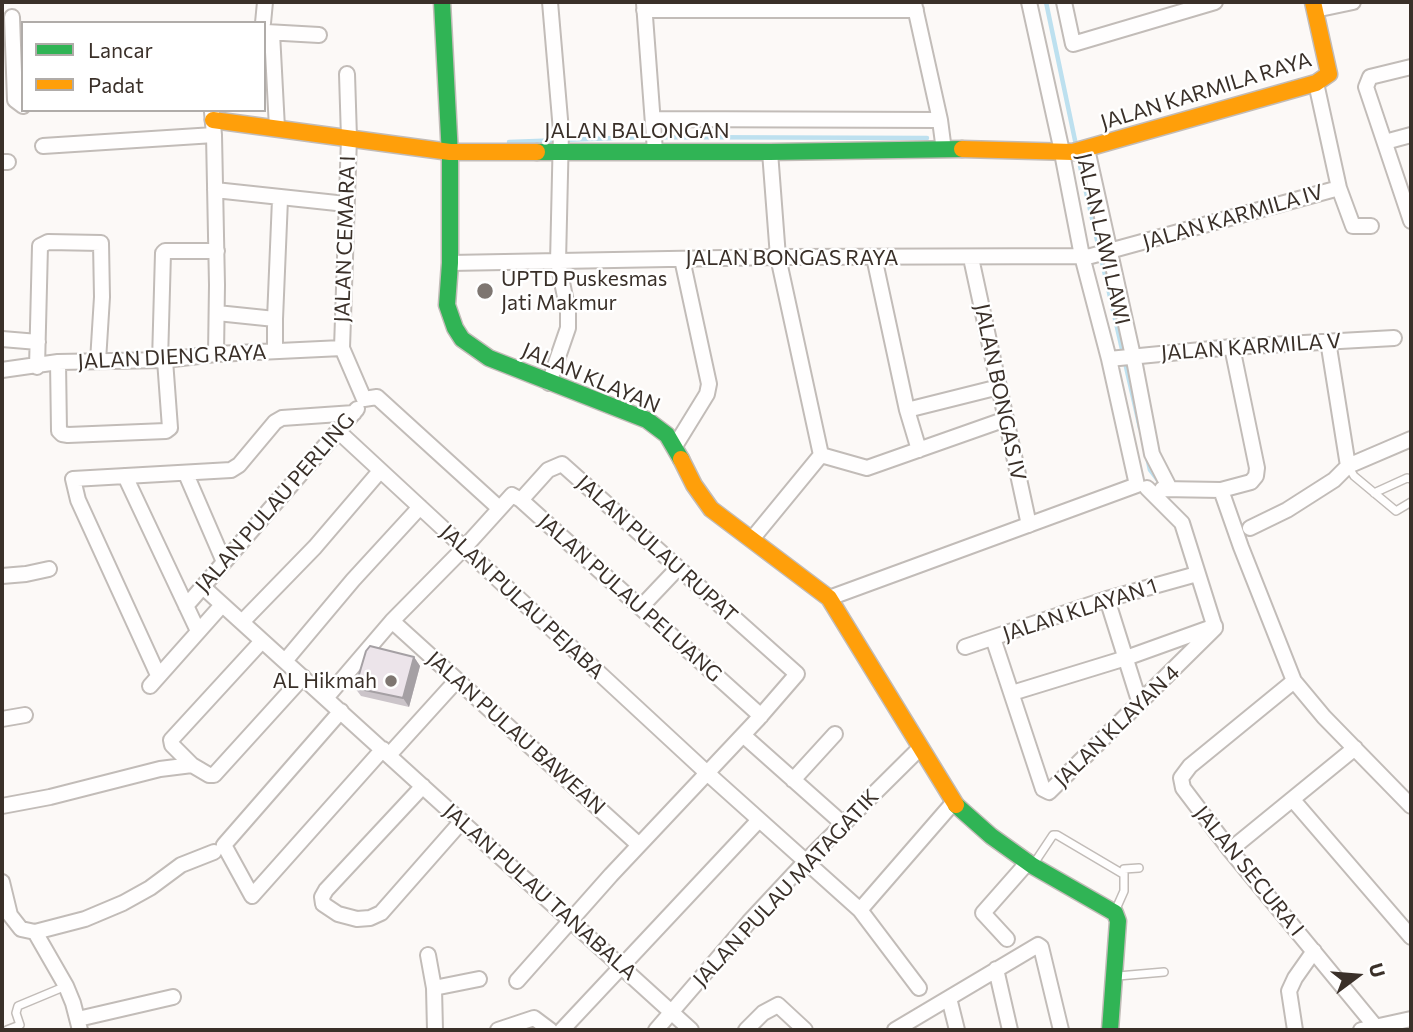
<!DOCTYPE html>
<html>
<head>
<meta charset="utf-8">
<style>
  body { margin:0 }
  #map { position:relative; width:1413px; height:1032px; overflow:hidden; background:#fcf9f7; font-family:Commissioner,sans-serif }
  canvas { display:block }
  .frame { position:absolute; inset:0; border:4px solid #3a3029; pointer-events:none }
  .legend { position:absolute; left:21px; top:21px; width:245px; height:91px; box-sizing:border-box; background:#fff; border:2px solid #b0aca9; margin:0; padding:9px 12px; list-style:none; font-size:21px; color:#3a3029 }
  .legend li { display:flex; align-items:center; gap:14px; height:35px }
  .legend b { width:35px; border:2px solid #b0aca9 }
  .north { position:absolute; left:1322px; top:941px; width:70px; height:70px; -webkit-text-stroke:5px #fff; paint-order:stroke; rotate:74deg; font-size:19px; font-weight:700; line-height:28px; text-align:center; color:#3a3029 }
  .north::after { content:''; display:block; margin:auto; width:24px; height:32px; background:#3a3029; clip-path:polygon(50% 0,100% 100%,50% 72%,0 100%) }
</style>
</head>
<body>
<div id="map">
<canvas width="1413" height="1032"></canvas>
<div class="frame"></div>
<ul class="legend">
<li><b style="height:9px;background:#30b455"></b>Lancar</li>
<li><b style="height:9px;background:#ff9f0a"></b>Padat</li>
</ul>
<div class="north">U</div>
</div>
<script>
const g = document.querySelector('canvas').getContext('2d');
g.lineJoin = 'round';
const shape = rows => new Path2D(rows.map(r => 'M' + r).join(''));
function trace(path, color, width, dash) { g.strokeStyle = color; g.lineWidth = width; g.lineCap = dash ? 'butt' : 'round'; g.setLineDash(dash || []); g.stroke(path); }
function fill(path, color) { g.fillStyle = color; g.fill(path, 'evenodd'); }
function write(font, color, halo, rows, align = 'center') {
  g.font = font + ' Commissioner,sans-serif'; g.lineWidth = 5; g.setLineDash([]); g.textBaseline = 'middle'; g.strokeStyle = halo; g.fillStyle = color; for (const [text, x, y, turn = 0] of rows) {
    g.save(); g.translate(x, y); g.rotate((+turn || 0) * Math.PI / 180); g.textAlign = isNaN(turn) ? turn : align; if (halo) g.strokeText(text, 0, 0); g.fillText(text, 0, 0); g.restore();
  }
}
trace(shape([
  [1046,2,1076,145],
  [509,142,644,137,927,138],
  [1078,157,1140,428],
  [1147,457,1150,470,1160,483]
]), '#bde0ef', 4.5);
const lane = shape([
  [1348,466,1354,476,1396,511,1411,502],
  [1374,493,1407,478,1411,479],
  [1033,865,1053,835,1057,835,1123,874],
  [1116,909,1124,891,1124,869,1139,868],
  [1118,976,1164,972],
  [7,1030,20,1025,16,1013,18,1006,66,986]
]);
const street = shape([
  [1029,2,1061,147],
  [1064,2,1073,44,1215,2],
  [644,3,655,151],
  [914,3,940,120,943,143],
  [644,10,916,10],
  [1315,10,1353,2],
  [12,17,15,100,23,106],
  [263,23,265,2],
  [266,32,319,35],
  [272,33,277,128],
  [1411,67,1370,77,1366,87,1411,221],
  [347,74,349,138,342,348,364,399],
  [212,112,214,135,217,285,216,354],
  [653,119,940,120],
  [1385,142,1411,135],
  [43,146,214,135],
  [1087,149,1135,365,1152,454,1170,489],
  [770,152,778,257,821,455],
  [1062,153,1082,256,1109,359,1137,485],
  [2,162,8,162],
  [1339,188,1353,226,1371,226],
  [215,190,346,204],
  [874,257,907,410,919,450],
  [971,258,1029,525],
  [450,263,778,257,1091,256,1339,188,1316,83],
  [217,313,275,319],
  [2,339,38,342],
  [1328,341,1348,466],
  [275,351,275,319,280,199],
  [1109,359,1232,347,1394,338],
  [160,361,163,253,165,251,217,251],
  [58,362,59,431,62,434,68,435,166,431,170,428,165,360],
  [37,367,40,246,48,242,101,243,102,297,98,361],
  [2,370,58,362,165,360,216,354,342,348],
  [549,383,568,328,568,312,558,262,561,131,550,2],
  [364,399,377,397,499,508],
  [907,410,999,387],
  [339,432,706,772,860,910,919,988],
  [675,446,707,394,709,384,682,259],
  [821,455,867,468,1006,419],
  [186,474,224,562],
  [125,476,198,631],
  [1162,489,1221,490,1251,482,1256,476,1257,468,1232,347],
  [1221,490,1241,547,1294,681,1324,717,1411,806],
  [1250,528,1287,510,1334,480,1348,466,1411,439],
  [752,539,821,455],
  [2,576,26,574,49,569],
  [203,587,691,1030],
  [829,598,1137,485],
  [1107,599,1140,704],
  [186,606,357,409],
  [641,607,677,569],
  [392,621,639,845],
  [242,622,315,547,380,471],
  [993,638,1043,789,1049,792,1215,628,1182,523,1147,488],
  [262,641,171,740,172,745,192,765,209,775,214,775,303,677],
  [965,647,1107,599,1197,574],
  [285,661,353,580,420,507],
  [158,675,78,500,73,479,231,470,239,465,275,422,282,418,354,413],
  [1294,681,1190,766,1181,778,1183,788,1230,850,1375,1026],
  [150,686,222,605],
  [1012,693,1126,658,1215,626],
  [326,698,392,621,464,548,512,495,521,500,761,716],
  [341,711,224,845,252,896,383,749],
  [2,719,25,715],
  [743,735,842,823],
  [389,755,457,680],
  [793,780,835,734],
  [423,786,326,890,322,897,323,904,338,914,357,919,370,918,381,913,462,821],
  [1293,800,1411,937],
  [2,806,50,797,160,769,192,765],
  [1230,850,1355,748],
  [2,882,10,915,21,929,35,932,66,986,73,1003,80,1030],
  [860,910,953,803],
  [35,932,85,919,123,903,150,888,181,865,214,852],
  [1007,939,983,913,1028,862],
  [428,955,434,988,435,1030],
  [996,969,1010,1030],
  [517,981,611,875,758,719,797,674,562,464,548,470,521,500],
  [434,988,479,979],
  [949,998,957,1030],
  [78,1019,173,997],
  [498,1030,534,1018,550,1030],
  [562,1030,759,820],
  [656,1030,749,922,806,861,919,749],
  [746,1030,763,1013,778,1005,805,1030],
  [895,1030,1038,945,1041,947,1061,1030],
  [1295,1030,1289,991,1295,978,1314,951],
  [1361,1030,1411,1019]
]);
const fast = shape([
  [442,2,450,156,450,263,447,305,455,328,462,339,489,358,647,420,667,435,681,459],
  [537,152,770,152,962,149],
  [956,805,991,836,1033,866,1115,913,1118,921,1110,1030]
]);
const slow = shape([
  [213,120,450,152,537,152],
  [962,149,1073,152,1316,83,1329,74,1313,2],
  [681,459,694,485,711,509,829,598,956,805]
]);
trace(lane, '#c2bcb8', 10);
trace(street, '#c2bcb8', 18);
trace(fast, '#c2bcb8', 19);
trace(slow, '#c2bcb8', 19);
trace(lane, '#fffefe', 7);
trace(street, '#fffefe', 14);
trace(fast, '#30b455', 16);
trace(slow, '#ff9f0a', 16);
fill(shape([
  [414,657,420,666,409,707,361,696,355,688]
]), '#cbc4c9');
fill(shape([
  [414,657,420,666,409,707,403,698]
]), '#a5a0a4');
const building = shape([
  [370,646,414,657,403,698,355,688,366,651,370,646]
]);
fill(building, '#ece4ea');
trace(building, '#a5a0a4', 2);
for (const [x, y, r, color] of [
  [485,291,9,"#7e7671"],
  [391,681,7,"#7e7671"]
]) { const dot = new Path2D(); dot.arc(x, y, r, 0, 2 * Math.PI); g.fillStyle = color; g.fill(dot); trace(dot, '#fff', 2.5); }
write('21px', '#3a3029', '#fff', [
  ["JALAN KARMILA RAYA",1206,91,-17],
  ["JALAN BALONGAN",637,131],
  ["JALAN KARMILA IV",1233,217,-16],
  ["JALAN CEMARA I",345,239,-88],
  ["JALAN LAWI LAWI",1103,239,77],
  ["JALAN BONGAS RAYA",792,258],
  ["JALAN KARMILA V",1251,347,-4],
  ["JALAN DIENG RAYA",172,357,-3],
  ["JALAN KLAYAN",591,378,23],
  ["JALAN BONGAS IV",1000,392,78],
  ["JALAN PULAU PERLING",275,503,-49],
  ["JALAN PULAU RUPAT",657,549,42],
  ["JALAN PULAU PELUANG",630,598,42],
  ["JALAN PULAU PEJABA",522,602,43],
  ["JALAN KLAYAN 1",1080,610,-18],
  ["JALAN KLAYAN 4",1117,726,-44],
  ["JALAN PULAU BAWEAN",516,733,42],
  ["JALAN SECURA I",1249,871,51],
  ["JALAN PULAU MATAGATIK",786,888,-47],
  ["JALAN PULAU TANABALA",540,892,42]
]);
write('21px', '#3a3029', '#fff', [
  ["UPTD Puskesmas",501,279],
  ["Jati Makmur",501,303],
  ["AL Hikmah",377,681,"right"]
], 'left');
</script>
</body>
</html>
